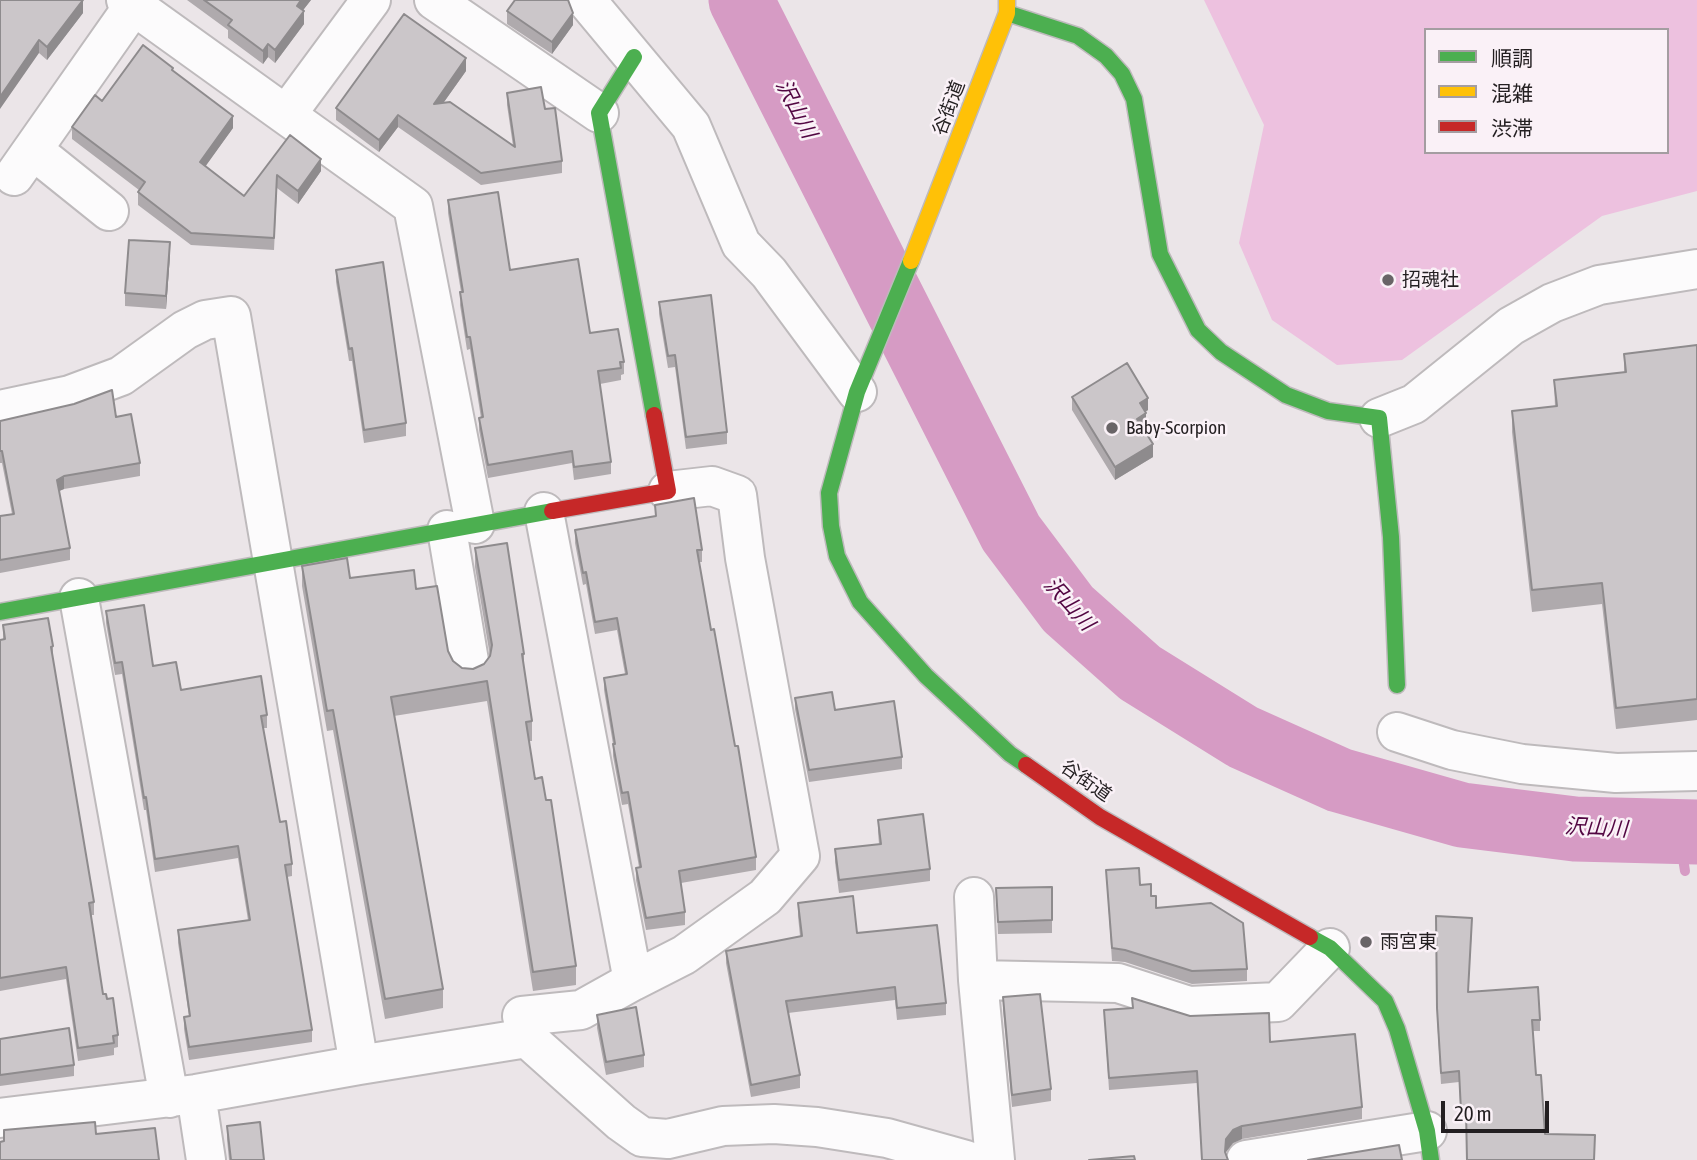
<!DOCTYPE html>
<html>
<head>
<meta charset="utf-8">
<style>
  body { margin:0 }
  #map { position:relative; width:1697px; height:1160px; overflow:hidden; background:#ebe5e8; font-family:"Asap Condensed","Noto Sans JP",sans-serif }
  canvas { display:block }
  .legend { position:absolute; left:1424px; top:28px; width:245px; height:126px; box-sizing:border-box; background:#faf1f7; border:2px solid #a49da1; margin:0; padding:9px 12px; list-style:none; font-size:21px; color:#231f21 }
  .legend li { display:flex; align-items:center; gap:14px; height:35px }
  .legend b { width:35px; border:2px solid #a49da1 }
  .scale { position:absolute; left:1441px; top:1101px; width:108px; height:32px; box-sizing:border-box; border:4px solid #231f21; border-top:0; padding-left:9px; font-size:21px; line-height:24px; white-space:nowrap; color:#231f21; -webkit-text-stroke:5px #faf1f7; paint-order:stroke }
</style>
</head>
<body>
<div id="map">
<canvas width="1697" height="1160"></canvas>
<ul class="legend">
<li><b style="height:9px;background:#4caf50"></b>順調</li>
<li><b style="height:9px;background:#ffc107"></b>混雑</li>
<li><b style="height:9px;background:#c62828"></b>渋滞</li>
</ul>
<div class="scale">20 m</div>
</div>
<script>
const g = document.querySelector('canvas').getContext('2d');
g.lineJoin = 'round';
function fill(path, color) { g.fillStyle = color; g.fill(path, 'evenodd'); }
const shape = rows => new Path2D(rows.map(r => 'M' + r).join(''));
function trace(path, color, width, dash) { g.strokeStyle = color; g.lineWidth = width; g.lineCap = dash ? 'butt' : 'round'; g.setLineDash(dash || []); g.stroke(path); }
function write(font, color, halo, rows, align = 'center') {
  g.font = font + ' "Asap Condensed","Noto Sans JP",sans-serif'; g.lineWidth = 5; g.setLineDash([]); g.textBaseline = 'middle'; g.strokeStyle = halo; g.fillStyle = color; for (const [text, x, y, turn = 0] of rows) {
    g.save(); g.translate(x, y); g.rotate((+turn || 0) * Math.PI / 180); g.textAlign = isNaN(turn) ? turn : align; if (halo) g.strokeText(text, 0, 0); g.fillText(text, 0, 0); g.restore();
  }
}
fill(shape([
  [1204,0,1697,0,1697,191,1602,216,1402,360,1337,365,1272,320,1239,243,1264,125],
  [1426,30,1667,30,1667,152,1426,152]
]), '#edc1df');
trace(shape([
  [1679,833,1685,871]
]), '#d69bc4', 10);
trace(shape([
  [741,0,1011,533,1068,609,1140,673,1243,737,1339,780,1462,815,1575,829,1697,832]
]), '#d69bc4', 65);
const street = shape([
  [126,0,286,115,371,0],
  [434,0,599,113],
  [586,0,691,126,741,244,769,273,857,392],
  [286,115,413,206,475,524],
  [33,150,109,211],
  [14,176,134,5],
  [0,410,70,395,121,376,185,330,205,320,231,316,359,1065],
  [1379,418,1414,404,1511,326,1552,303,1599,285,1697,269],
  [544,512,633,981,684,955,765,897,800,856,745,558,737,495,712,486,668,491],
  [447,530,470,667],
  [79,598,169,1098],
  [1397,732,1452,750,1522,764,1616,773,1697,771],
  [974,897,978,980,995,1160],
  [978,980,1118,983,1189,1006,1278,1002,1330,948],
  [633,981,581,1010,522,1016,527,1038,621,1122,642,1137,668,1139,723,1126,774,1124,817,1127,887,1138,966,1160],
  [196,1094,206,1160],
  [0,1118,196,1094,359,1065,527,1038],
  [1246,1160,1427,1131]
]);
const fast = shape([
  [1007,13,1078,36,1106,56,1122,74,1134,99,1160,254,1198,330,1221,352,1286,395,1328,411,1379,418,1391,537,1397,685],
  [634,57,599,113,654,415],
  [911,261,857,392,829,493,831,526,837,556,860,602,926,676,1010,754,1026,765],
  [0,612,552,511],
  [1310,937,1330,948,1385,1001,1397,1029,1427,1131,1431,1160]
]);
const slow = shape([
  [911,261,1007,13,1007,0]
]);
const jam = shape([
  [552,511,668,491,654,415],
  [1026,765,1100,817,1310,937]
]);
trace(street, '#bebabc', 42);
trace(fast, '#bebabc', 19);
trace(slow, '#bebabc', 19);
trace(jam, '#bebabc', 19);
trace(street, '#fcfbfc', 38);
trace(fast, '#4caf50', 16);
trace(slow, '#ffc107', 16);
trace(jam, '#c62828', 16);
fill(shape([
  [0,0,83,13,47,60,39,53],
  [187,0,311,0,303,10,304,24,275,63,268,57,263,64,228,38,228,30],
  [507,11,573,25,552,54,507,24],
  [466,71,444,102,513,146,507,105,507,93,545,109,562,161,562,173,481,185,398,127,379,152,336,120,336,108],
  [173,72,233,128,205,166,244,196,290,135,321,171,298,204,277,188,274,250,191,245,138,205,138,192,139,190,72,139,72,127,102,101],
  [448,200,510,270,624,362,624,374,621,375,621,380,600,384,611,462,611,474,574,480,572,463,488,478,479,430,479,418,481,418,470,349,467,350,460,305,461,292,448,213],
  [170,255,166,309,125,306,125,293],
  [336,270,406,423,406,436,364,443,352,361,349,361,336,282],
  [659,302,727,432,727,444,686,449,675,367,668,368,659,314],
  [1697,345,1697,720,1616,729,1602,604,1532,612,1512,432,1512,411,1555,407,1554,380,1624,372,1624,354],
  [1072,397,1148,410,1145,412,1146,426,1143,428,1153,457,1115,480,1072,410],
  [116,417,140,463,140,476,64,489,59,491,70,548,70,560,0,573,0,516,12,514,2,463,0,463,0,421],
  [655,505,702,550,702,562,699,562,711,630,756,857,756,870,681,883,685,912,685,925,646,930,636,880,636,868,639,867,628,804,622,805,613,756,613,744,604,690,604,678,625,674,617,630,595,634,586,584,583,585,575,543,575,530,655,516],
  [475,548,524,654,524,670,532,721,532,741,529,741,535,779,576,966,576,985,533,991,487,701,394,716,443,989,443,1008,385,1019,333,730,327,731,302,586,302,566,350,578,416,589,453,661,462,668,473,669,484,664,490,656,475,567],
  [106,611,153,666,181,690,267,715,267,728,263,728,280,822,292,864,292,876,287,877,312,1030,312,1042,189,1060,184,1029,184,1017,189,1016,178,943,178,930,248,920,238,858,155,872,146,810,144,810,122,674,115,675,106,623],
  [3,625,53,646,53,659,94,902,94,915,91,915,103,994,118,1035,118,1047,114,1048,114,1055,78,1061,66,979,0,991,0,640,3,639],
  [795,698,835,710,902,757,902,769,809,782,795,709],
  [878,820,930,869,930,881,839,893,835,862,835,849,879,844,878,832],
  [1106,870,1140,885,1151,896,1156,908,1247,969,1247,981,1192,984,1125,962,1112,961],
  [1052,887,1052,933,998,934,996,888],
  [798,903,857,933,946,1003,946,1015,897,1020,895,1000,788,1013,800,1075,800,1088,751,1097,726,963,726,951,800,936,798,916],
  [1436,916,1472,929,1468,992,1540,1020,1540,1031,1533,1031,1536,1075,1545,1134,1595,1160,1466,1122,1461,1122,1459,1082,1441,1084,1437,1019],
  [1003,997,1051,1089,1051,1101,1012,1107,1003,1010],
  [1132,998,1270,1042,1362,1107,1362,1119,1242,1139,1233,1143,1226,1152,1226,1154,1228,1160,1202,1160,1197,1083,1109,1090,1104,1010,1132,1008],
  [597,1015,644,1055,644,1067,606,1075,597,1028],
  [0,1039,74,1065,74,1076,0,1086],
  [227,1126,264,1160,229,1160,227,1139]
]), '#afaaad');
fill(shape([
  [83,0,83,13,47,60,47,47],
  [301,0,311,0,297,18,297,6],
  [304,11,304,24,275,63,275,50],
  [573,13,573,25,552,54,552,42],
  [39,40,39,53,0,109,0,97],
  [268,44,268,57,263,64,263,51],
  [466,58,466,71,434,116,434,104],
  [398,115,398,127,379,152,379,140],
  [233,116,233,128,200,174,200,162],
  [321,159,321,171,298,204,298,191],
  [170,242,170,255,166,309,166,296],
  [1148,398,1148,410,1140,415,1140,403],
  [1146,413,1146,426,1137,431,1137,419],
  [1153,444,1153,457,1115,480,1115,467],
  [64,476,64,489,57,492,57,480],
  [1242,1126,1242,1139,1233,1143,1226,1152,1225,1160,1226,1139,1233,1130]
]), '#8e8b8d');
const building = shape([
  [0,0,83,0,47,47,39,40,0,97,0,0],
  [204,0,301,0,297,6,304,11,275,50,268,44,263,51,228,25,232,20,204,0],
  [515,0,568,0,573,13,552,42,507,11,515,0],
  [404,14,466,58,434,104,450,102,515,147,507,93,541,87,545,109,555,108,562,161,481,173,398,115,379,140,336,108,404,14],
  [143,45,173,68,172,70,233,116,200,162,244,196,290,135,321,159,298,191,277,175,274,238,191,233,138,192,145,182,72,127,95,95,102,101,143,45],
  [498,192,510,270,578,259,590,333,618,329,624,362,620,362,621,368,598,371,611,462,574,467,572,451,488,465,479,418,483,417,470,337,467,337,460,292,463,292,448,200,498,192],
  [129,240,170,242,166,296,125,293,129,240],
  [383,262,406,423,364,430,352,348,349,349,336,270,383,262],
  [711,295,727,432,686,437,675,355,668,356,659,302,711,295],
  [1697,345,1697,699,1616,708,1602,583,1532,590,1512,411,1557,406,1554,380,1626,372,1624,354,1697,345],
  [1127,363,1148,398,1140,403,1146,413,1137,419,1153,444,1115,467,1072,397,1127,363],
  [112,390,116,417,131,414,140,463,64,476,57,480,70,548,0,560,0,516,14,514,2,451,0,451,0,421,74,404,112,390],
  [694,498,702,550,697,550,711,630,714,629,735,746,738,746,756,857,679,871,685,912,646,918,636,868,641,867,628,792,622,793,613,744,615,744,604,678,627,674,617,618,595,622,586,572,583,573,575,530,656,516,655,505,694,498],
  [507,543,524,654,522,654,532,721,526,722,535,779,542,777,546,800,551,800,576,966,533,972,487,681,391,697,443,989,385,999,333,710,327,711,302,566,347,558,350,578,414,570,416,589,437,586,448,651,453,661,462,668,473,669,484,664,490,656,492,645,475,548,507,543],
  [144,605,153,666,176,662,181,690,261,676,267,715,261,716,280,822,286,821,292,864,285,865,312,1030,189,1047,184,1017,190,1016,178,930,250,920,238,846,155,859,146,797,144,798,122,662,115,663,106,611,144,605],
  [48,618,53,646,51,647,94,902,89,903,103,994,106,994,107,999,113,998,118,1035,113,1036,114,1043,78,1048,66,967,0,978,0,640,5,639,3,625,48,618],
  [832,692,835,710,894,701,902,757,809,770,795,698,832,692],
  [923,814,930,869,839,880,835,849,881,844,878,820,923,814],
  [1139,868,1140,885,1151,884,1151,896,1156,896,1156,908,1211,903,1243,923,1247,969,1192,971,1125,950,1112,948,1106,870,1139,868],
  [1052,887,1052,920,998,922,996,888,1052,887],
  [853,896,857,933,937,925,946,1003,897,1008,895,987,786,1001,800,1075,751,1085,726,951,802,936,798,903,853,896],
  [1436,916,1472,918,1468,992,1538,987,1540,1020,1532,1020,1536,1075,1541,1075,1545,1134,1595,1135,1594,1160,1467,1160,1466,1111,1461,1111,1459,1071,1441,1073,1437,1008,1436,916],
  [1040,994,1051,1089,1012,1095,1003,997,1040,994],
  [1132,998,1190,1016,1269,1013,1270,1042,1355,1034,1362,1107,1242,1126,1233,1130,1226,1139,1225,1152,1228,1160,1202,1160,1197,1071,1109,1078,1104,1010,1133,1008,1132,998],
  [636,1007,644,1055,606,1062,597,1015,636,1007],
  [69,1028,74,1065,0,1075,0,1039,69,1028],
  [95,1122,96,1134,155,1128,159,1160,0,1160,0,1142,4,1141,4,1130,95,1122],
  [260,1122,264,1160,231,1160,227,1126,260,1122],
  [1399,1145,1402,1160,1308,1160,1399,1145],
  [1134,1156,1135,1160,1089,1160,1134,1156]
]);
fill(building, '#cbc6c9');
trace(building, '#8e8b8d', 2);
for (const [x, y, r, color] of [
  [1388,280,7,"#696467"],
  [1112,428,7,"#696467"],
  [1366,942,7,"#696467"]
]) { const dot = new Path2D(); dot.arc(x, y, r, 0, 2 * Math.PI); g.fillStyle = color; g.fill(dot); trace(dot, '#faf1f7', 2.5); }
write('19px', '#231f21', '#faf1f7', [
  ["谷街道",949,108,-69],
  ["谷街道",1086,781,35]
]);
write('19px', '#231f21', '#faf1f7', [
  ["招魂社",1402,280],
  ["Baby-Scorpion",1126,428],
  ["雨宮東",1380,942]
], 'left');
write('italic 21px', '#520642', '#faf1f7', [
  ["沢山川",796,109,63],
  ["沢山川",1069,604,48],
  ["沢山川",1596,828,3]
]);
</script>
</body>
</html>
